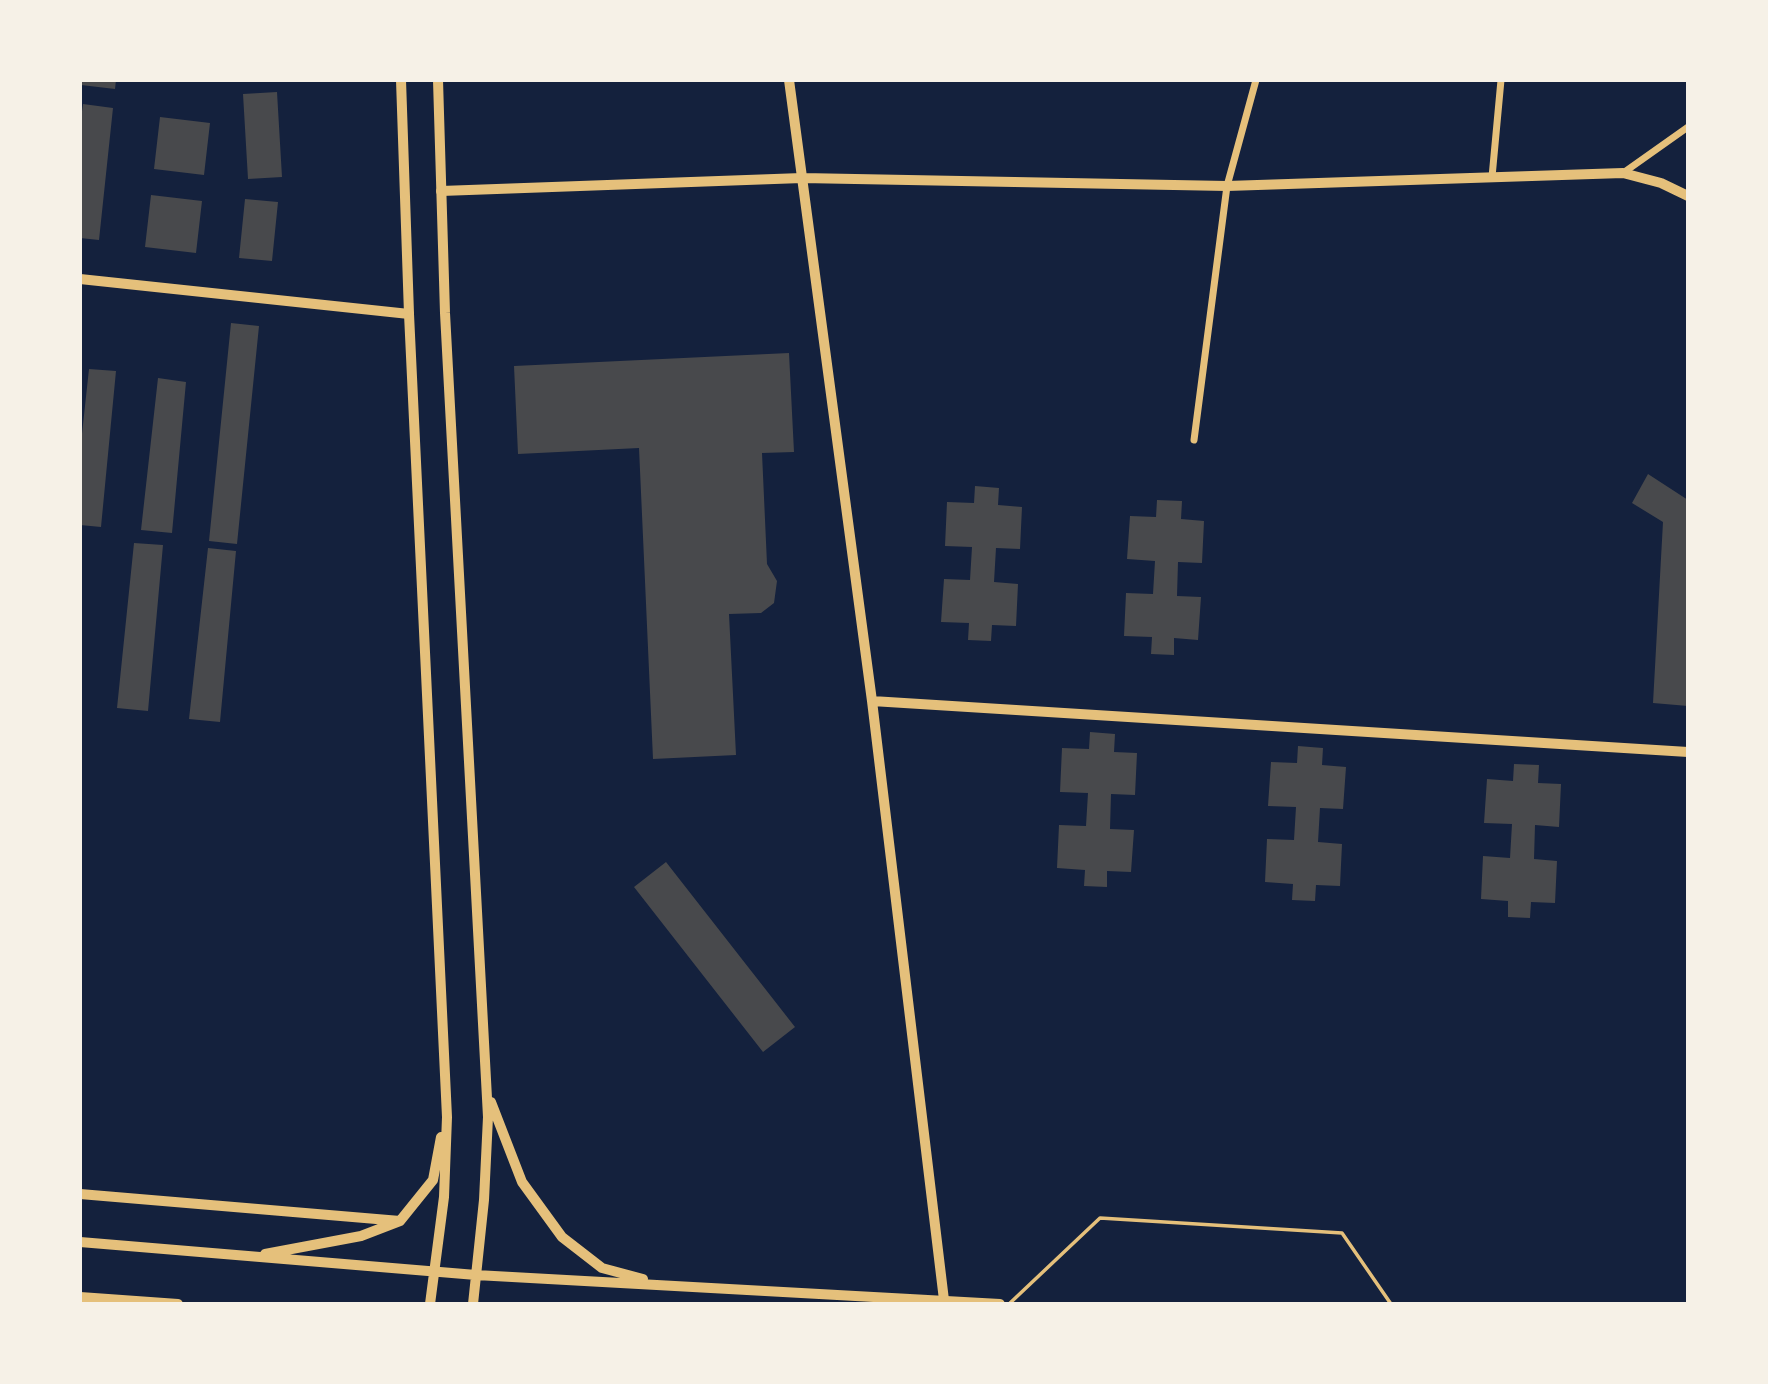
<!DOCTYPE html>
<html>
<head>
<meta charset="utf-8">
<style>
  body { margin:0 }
  #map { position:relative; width:1768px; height:1384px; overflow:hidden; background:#14213d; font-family:"Zilla Slab",serif }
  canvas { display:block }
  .frame { position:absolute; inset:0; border:82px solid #f6f1e7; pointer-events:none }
</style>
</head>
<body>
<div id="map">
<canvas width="1768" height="1384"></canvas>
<div class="frame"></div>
</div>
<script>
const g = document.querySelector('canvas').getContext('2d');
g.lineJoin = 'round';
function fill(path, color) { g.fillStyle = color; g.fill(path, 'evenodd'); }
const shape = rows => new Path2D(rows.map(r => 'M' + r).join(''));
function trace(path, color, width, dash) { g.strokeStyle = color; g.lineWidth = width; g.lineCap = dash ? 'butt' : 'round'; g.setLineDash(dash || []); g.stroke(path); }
fill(shape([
  [82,80,116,80,115,89,81,85],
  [277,92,282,177,248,179,243,94],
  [83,104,113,108,99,240,80,238,80,126],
  [160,117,210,123,204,175,154,169],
  [151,195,202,201,196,253,145,247],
  [245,199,278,202,272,261,239,258],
  [231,323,259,326,237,544,209,541],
  [789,353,794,452,762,453,767,564,777,581,774,603,761,613,729,614,736,755,653,759,639,448,518,454,514,366],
  [89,369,116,371,101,527,80,525,80,452],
  [158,378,186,382,172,533,141,530],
  [1648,474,1688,500,1688,706,1653,703,1663,522,1632,503],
  [975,486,999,488,998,505,1022,507,1020,549,996,548,994,582,1018,584,1016,626,992,625,991,641,968,640,969,623,941,622,944,579,970,580,972,547,945,546,947,502,974,503],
  [1157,500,1182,501,1181,519,1204,521,1202,563,1178,562,1177,596,1201,597,1198,640,1174,638,1174,655,1151,654,1152,637,1124,636,1126,593,1153,594,1155,561,1127,559,1130,516,1156,517],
  [134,543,163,545,148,711,117,708],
  [208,548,236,551,220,722,189,719],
  [1090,732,1115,734,1114,752,1137,753,1135,795,1111,794,1110,829,1134,830,1131,872,1107,871,1107,887,1084,886,1085,870,1057,868,1059,825,1086,826,1088,793,1060,792,1062,748,1089,749],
  [1298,746,1323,748,1322,765,1346,767,1343,809,1320,808,1318,842,1342,844,1340,886,1316,885,1315,901,1292,900,1293,884,1265,882,1267,839,1294,840,1296,807,1268,806,1271,762,1297,763],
  [1514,764,1539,765,1538,783,1561,784,1559,827,1535,825,1534,859,1557,861,1555,903,1531,902,1530,918,1508,917,1508,901,1481,899,1483,856,1510,858,1512,824,1484,823,1487,779,1513,781],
  [666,862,795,1027,763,1052,634,887]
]), '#48494c');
trace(shape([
  [1009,1304,1100,1218,1342,1233,1391,1304]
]), '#e5c07b', 3.5);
trace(shape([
  [1623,173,1688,127],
  [1492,177,1501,80],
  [1194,440,1227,186,1256,80]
]), '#e5c07b', 7);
trace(shape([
  [789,80,872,701,944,1300],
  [441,191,802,178,1227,186,1623,173,1661,183,1688,196],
  [80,279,409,314],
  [872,701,1688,752]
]), '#e5c07b', 10);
trace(shape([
  [401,80,409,314,447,1117,444,1197,430,1304],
  [438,80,445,313,488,1117,484,1200,473,1304],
  [491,1102,522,1182,562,1237,602,1268,643,1279],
  [80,1194,400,1221],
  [80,1242,476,1275,1000,1304],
  [265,1254,361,1236,400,1221,433,1180,441,1137],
  [80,1297,178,1304]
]), '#e5c07b', 10);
</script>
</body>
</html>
